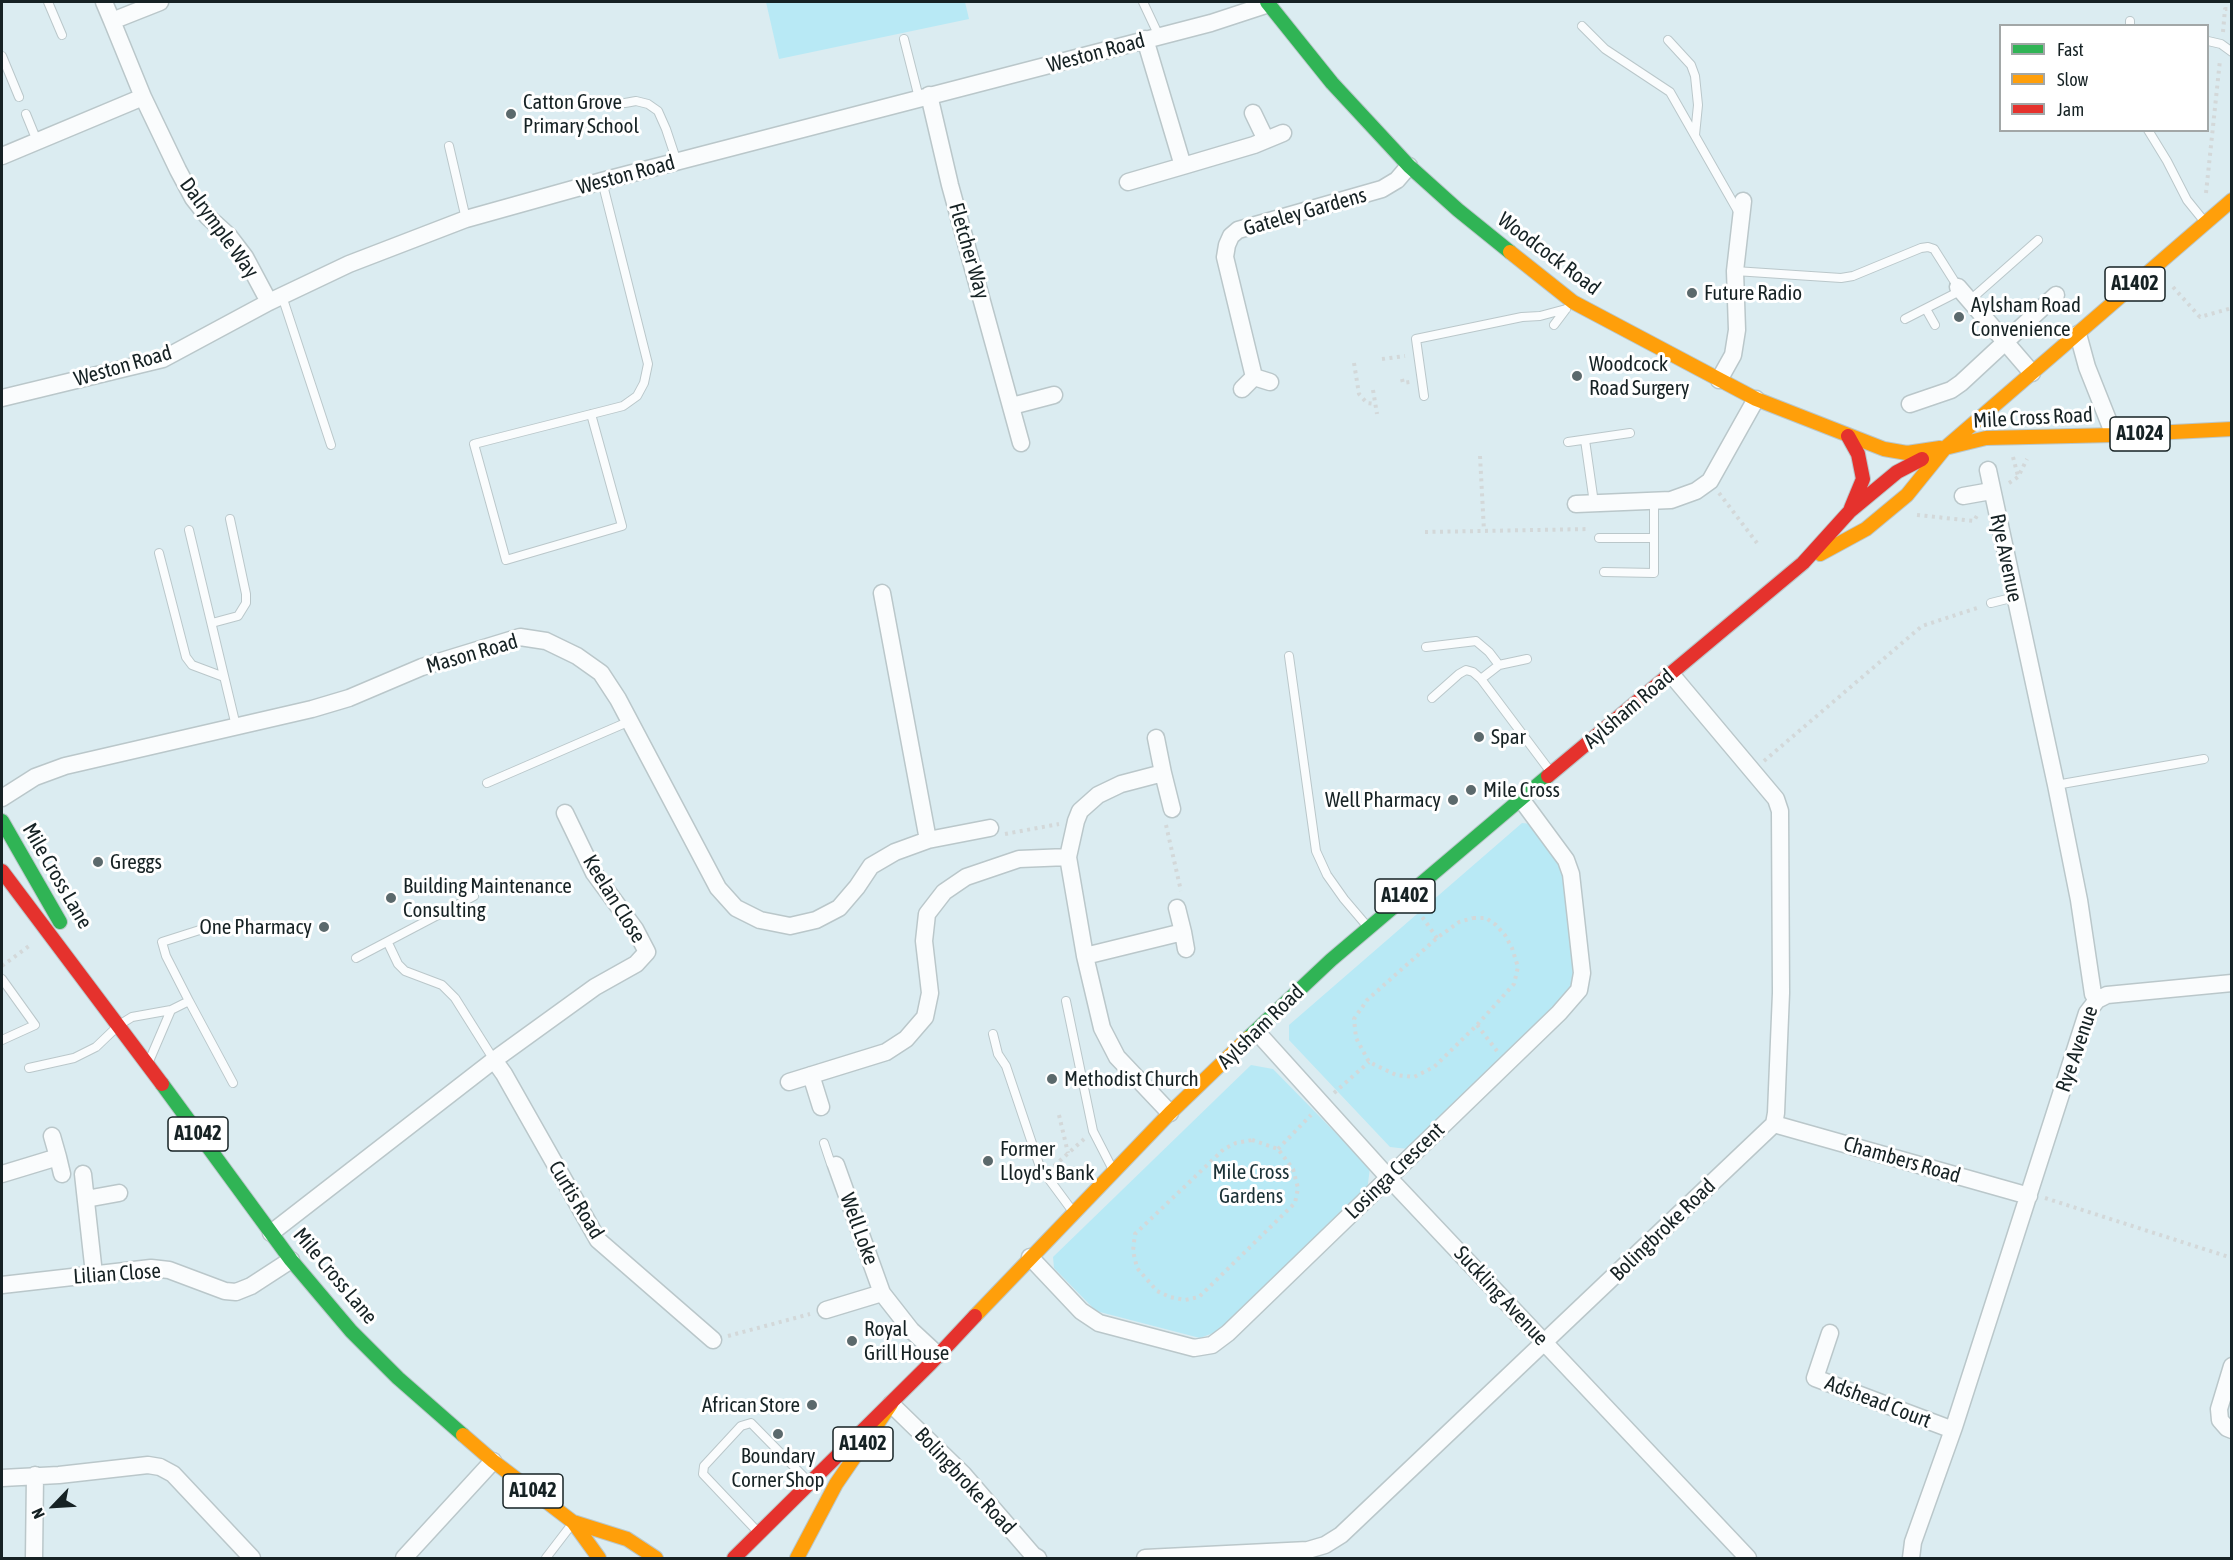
<!DOCTYPE html>
<html>
<head>
<meta charset="utf-8">
<style>
  body { margin:0 }
  #map { position:relative; width:2233px; height:1560px; overflow:hidden; background:#dbecf1; font-family:"Asap Condensed",sans-serif }
  canvas { display:block }
  .frame { position:absolute; inset:0; border:3px solid #162224; pointer-events:none }
  .legend { position:absolute; left:1999px; top:24px; width:210px; height:108px; box-sizing:border-box; background:#fff; border:2px solid #a2a7a7; margin:0; padding:8px 10px; list-style:none; font-size:18px; color:#162224 }
  .legend li { display:flex; align-items:center; gap:12px; height:30px }
  .legend b { width:30px; border:2px solid #a2a7a7 }
  .north { position:absolute; left:24px; top:1476px; width:60px; height:60px; -webkit-text-stroke:4px #fff; paint-order:stroke; rotate:245deg; font-size:16px; font-weight:700; line-height:24px; text-align:center; color:#162224 }
  .north::after { content:''; display:block; margin:auto; width:21px; height:27px; background:#162224; clip-path:polygon(50% 0,100% 100%,50% 72%,0 100%) }
</style>
</head>
<body>
<div id="map">
<canvas width="2233" height="1560"></canvas>
<div class="frame"></div>
<ul class="legend">
<li><b style="height:8px;background:#30b455"></b>Fast</li>
<li><b style="height:8px;background:#ff9f0a"></b>Slow</li>
<li><b style="height:8px;background:#e5322d"></b>Jam</li>
</ul>
<div class="north">N</div>
</div>
<script>
const g = document.querySelector('canvas').getContext('2d');
g.lineJoin = 'round';
function fill(path, color) { g.fillStyle = color; g.fill(path, 'evenodd'); }
const shape = rows => new Path2D(rows.map(r => 'M' + r).join(''));
function trace(path, color, width, dash) { g.strokeStyle = color; g.lineWidth = width; g.lineCap = dash ? 'butt' : 'round'; g.setLineDash(dash || []); g.stroke(path); }
function write(font, color, halo, rows, align = 'center') {
  g.font = font + ' "Asap Condensed",sans-serif'; g.lineWidth = 6; g.setLineDash([]); g.textBaseline = 'middle'; g.strokeStyle = halo; g.fillStyle = color; for (const [text, x, y, turn = 0] of rows) {
    g.save(); g.translate(x, y); g.rotate((+turn || 0) * Math.PI / 180); g.textAlign = isNaN(turn) ? turn : align; if (halo) g.strokeText(text, 0, 0); g.fillText(text, 0, 0); g.restore();
  }
}
fill(shape([
  [766,2,965,2,969,19,779,59],
  [1522,823,1532,824,1562,859,1577,974,1569,996,1408,1149,1390,1147,1289,1040,1289,1025],
  [1251,1065,1273,1069,1370,1168,1367,1191,1221,1330,1200,1338,1096,1311,1054,1268,1053,1257]
]), '#b8e9f5');
const lane = shape([
  [48,2,62,35],
  [1143,2,1159,36],
  [1582,26,1605,49,1670,92,1739,213],
  [2130,26,2130,21],
  [904,39,919,98],
  [1668,40,1691,65,1695,76,1698,105,1695,135],
  [2208,41,2221,44,2232,52],
  [2,56,19,97],
  [625,103,636,101,648,104,658,111,666,129,677,162],
  [26,114,37,141],
  [2148,130,2167,161,2187,200,2204,221],
  [449,146,466,219],
  [1735,271,1841,278,1853,276,1921,248,1928,247,1934,249,1958,287],
  [282,296,331,445],
  [1969,301,2038,240],
  [1926,309,1935,325],
  [1905,319,1960,291],
  [1554,325,1566,309],
  [1424,396,1416,339,1522,317,1540,316,1566,309],
  [591,414,622,526,506,560,474,444,568,420,623,406,637,396,644,383,648,364,602,181],
  [1585,440,1594,503],
  [1568,442,1630,433],
  [189,530,236,726],
  [1599,538,1654,538],
  [159,553,186,657,192,665,224,677],
  [1604,572,1654,573,1654,501],
  [1991,603,2015,597],
  [212,623,238,616,246,603,246,594,230,519],
  [1426,647,1476,641,1489,652,1499,665],
  [1289,656,1316,851,1327,875,1344,899,1367,926],
  [1481,679,1499,665,1527,659],
  [1432,698,1459,674,1466,670,1473,672,1481,679,1550,771],
  [487,783,630,721],
  [2056,785,2204,759],
  [388,943,398,964,405,971,442,985,455,998,494,1060],
  [356,958,474,896],
  [2,979,35,1025,2,1040],
  [189,1001,166,956,162,942,206,928],
  [1066,1001,1093,1131,1112,1168],
  [171,1010,189,1001,233,1083],
  [993,1034,998,1054,1006,1066,1040,1167,1071,1209],
  [29,1068,74,1058,96,1047,119,1025,132,1017,171,1010,150,1059],
  [824,1143,831,1164,835,1165],
  [757,1531,703,1474,704,1466,741,1426,751,1423,809,1482],
  [546,1558,569,1528]
]);
const street = shape([
  [104,2,112,21],
  [929,95,950,185,1021,443],
  [143,97,112,21,160,2],
  [1253,113,1266,140],
  [2,156,143,97,178,170,193,198,208,217,229,236,245,257,269,302],
  [1183,166,1254,145,1283,133],
  [1128,182,1183,166,1145,39],
  [1958,287,2032,373],
  [2078,334,2087,367,2114,435],
  [1254,377,1270,382],
  [1719,380,1733,355,1737,330,1735,271,1743,201],
  [1242,389,1254,377,1225,257,1227,245,1231,236,1238,230,1382,189,1397,180,1409,166],
  [2,398,163,359,269,302,349,264,466,219,602,181,1211,23,1269,4],
  [1910,404,1951,390,1961,383,2056,295],
  [1012,406,1054,395],
  [1963,496,1991,491],
  [1576,504,1671,500,1696,491,1710,481,1756,399],
  [882,593,928,840],
  [1156,738,1163,773],
  [2,798,35,777,65,766,312,709,349,698,422,667,520,637,546,641,577,656,601,673,618,699,718,888,736,908,760,920,790,926,816,920,839,908,857,887,871,866,895,852,928,840,990,828],
  [1177,908,1183,932],
  [1085,956,1183,932,1186,949],
  [2097,1000,2107,995,2232,983],
  [1257,1032,1388,1177,1748,1558],
  [494,1060,504,1074,598,1240,713,1340],
  [811,1075,821,1107],
  [789,1082,886,1052,906,1039,925,1017,930,993,924,941,927,914,944,892,966,877,1019,859,1068,857],
  [1170,1113,1117,1057,1102,1028,1085,956,1068,857,1076,821,1080,811,1098,795,1121,784,1163,773,1172,809],
  [1774,1124,2029,1196],
  [58,1157,62,1174],
  [836,1165,882,1293,911,1330,938,1355],
  [2,1174,58,1157,52,1136],
  [83,1174,94,1274],
  [86,1199,119,1193],
  [271,1233,494,1060,595,987,636,964,647,952,635,929,594,873,565,813],
  [1030,1257,1081,1311,1099,1323,1194,1348,1212,1345,1228,1333,1559,1013,1579,990,1582,973,1571,874,1566,860,1521,799],
  [2,1285,151,1268,169,1270,225,1291,236,1292,251,1286,291,1260],
  [826,1310,882,1293],
  [1830,1333,1815,1378,1953,1430],
  [2232,1366,2219,1409,2220,1420,2227,1428,2232,1430],
  [891,1404,963,1474,1033,1555,1038,1558],
  [2,1478,59,1475,148,1465,160,1467,173,1474,252,1558],
  [34,1558,35,1475],
  [404,1558,493,1461],
  [1145,1558,1308,1550,1325,1545,1341,1535,1774,1124,1776,1113,1781,993,1780,811,1776,799,1671,674],
  [1911,1558,1913,1542,1954,1427,2087,1013,2097,1000,2093,994,2079,900,2056,785,1988,470]
]);
const fast = shape([
  [1267,2,1332,83,1409,166,1458,210,1510,252],
  [2,821,60,922],
  [1248,1038,1331,960,1548,776],
  [162,1084,291,1260,351,1331,398,1378,463,1435]
]);
const slow = shape([
  [1510,252,1573,302,1756,399,1884,449,1907,453,1940,448],
  [1922,459,1945,448,1986,438,2114,435,2232,429],
  [1820,554,1866,529,1907,495,1945,448,2232,200],
  [975,1316,1170,1113,1248,1038],
  [463,1435,493,1461,573,1522,599,1558],
  [573,1522,627,1539,656,1558],
  [797,1558,836,1484,891,1404]
]);
const jam = shape([
  [1848,436,1858,454,1863,479,1851,508],
  [1548,776,1803,563,1850,511,1897,472,1922,459],
  [2,871,162,1084],
  [734,1558,931,1363,975,1316]
]);
trace(lane, '#bac7ca', 10);
trace(street, '#bac7ca', 19);
trace(fast, '#bac7ca', 16);
trace(slow, '#bac7ca', 16);
trace(jam, '#bac7ca', 16);
trace(shape([
  [2223,32,2225,9,2232,9],
  [2206,193,2220,60],
  [2173,287,2200,317,2232,308],
  [1382,359,1405,356],
  [1354,363,1359,394,1367,403,1376,404],
  [1402,379,1403,383,1410,382],
  [1373,390,1377,414],
  [1480,456,1484,531],
  [2013,457,2018,476],
  [2009,483,2018,477,2027,459],
  [1719,493,1757,543],
  [1917,515,1974,521,1979,512],
  [1425,532,1590,529],
  [1764,761,1922,626,1980,607],
  [1166,825,1181,891],
  [1005,834,1059,824],
  [1418,911,1437,938],
  [1473,918,1486,918,1496,925,1505,935,1512,948,1518,967,1514,984,1477,1025,1434,1067,1414,1077,1396,1075,1369,1062,1356,1038,1354,1019,1367,1000,1437,938,1459,922,1473,918],
  [2,966,29,946],
  [1477,1025,1497,1051],
  [1334,1093,1369,1062],
  [1059,1115,1068,1153],
  [1252,1140,1278,1149,1293,1169,1298,1188,1295,1203,1199,1297,1185,1300,1170,1297,1157,1291,1137,1268,1133,1251,1135,1234,1224,1149,1236,1143,1252,1140],
  [1278,1149,1311,1115],
  [1054,1166,1084,1139],
  [2045,1198,2232,1258],
  [728,1336,810,1314]
]), '#d3d8d9', 4, [3, 4.5]);
trace(lane, '#fafcfd', 8);
trace(street, '#fafcfd', 16);
trace(fast, '#30b455', 14);
trace(slow, '#ff9f0a', 14);
trace(jam, '#e5322d', 14);
for (const [x, y, r, color] of [
  [511,114,6,"#5b696c"],
  [1692,293,6,"#5b696c"],
  [1959,317,6,"#5b696c"],
  [1577,376,6,"#5b696c"],
  [1479,737,6,"#5b696c"],
  [1471,790,6,"#5b696c"],
  [1453,800,6,"#5b696c"],
  [98,862,6,"#5b696c"],
  [391,898,6,"#5b696c"],
  [324,927,6,"#5b696c"],
  [1052,1079,6,"#5b696c"],
  [988,1161,6,"#5b696c"],
  [852,1341,6,"#5b696c"],
  [812,1405,6,"#5b696c"],
  [778,1434,6,"#5b696c"]
]) { const dot = new Path2D(); dot.arc(x, y, r, 0, 2 * Math.PI); g.fillStyle = color; g.fill(dot); trace(dot, '#fff', 2); }
for (const [x, y, w] of [
  [2135,284,60],
  [2140,434,60],
  [1405,896,60],
  [198,1134,60],
  [863,1444,60],
  [533,1491,60]
]) { const box = new Path2D(); box.roundRect(x - w / 2, y - 17, w, 34, 4.5); g.fillStyle = '#fff'; g.fill(box); trace(box, '#162224', 1.5); }
write('bold 20px', '#162224', null, [
  ["A1402",2135,284],
  ["A1024",2140,434],
  ["A1402",1405,896],
  ["A1042",198,1134],
  ["A1402",863,1444],
  ["A1042",533,1491]
]);
write('21px', '#162224', '#fff', [
  ["Weston Road",1096,53,-15],
  ["Weston Road",626,175,-15],
  ["Gateley Gardens",1305,212,-16],
  ["Dalrymple Way",219,228,54],
  ["Fletcher Way",969,251,74],
  ["Woodcock Road",1549,254,37],
  ["Weston Road",123,366,-16],
  ["Mile Cross Road",2033,418,-3],
  ["Rye Avenue",2006,558,78],
  ["Mason Road",472,654,-16],
  ["Aylsham Road",1629,709,-40],
  ["Mile Cross Lane",57,876,60],
  ["Keelan Close",614,899,58],
  ["Aylsham Road",1261,1027,-44],
  ["Rye Avenue",2077,1049,-71],
  ["Chambers Road",1902,1160,16],
  ["Losinga Crescent",1395,1171,-44],
  ["Curtis Road",576,1200,59],
  ["Well Loke",859,1229,70],
  ["Bolingbroke Road",1663,1230,-44],
  ["Lilian Close",117,1274,-4],
  ["Mile Cross Lane",335,1276,50],
  ["Suckling Avenue",1501,1296,47],
  ["Adshead Court",1878,1402,21],
  ["Bolingbroke Road",965,1481,47]
]);
write('21px', '#162224', '#fff', [
  ["Catton Grove",523,102],
  ["Primary School",523,126],
  ["Future Radio",1704,293],
  ["Aylsham Road",1971,305],
  ["Convenience",1971,329],
  ["Woodcock",1589,364],
  ["Road Surgery",1589,388],
  ["Spar",1491,737],
  ["Mile Cross",1483,790],
  ["Well Pharmacy",1441,800,"right"],
  ["Greggs",110,862],
  ["Building Maintenance",403,886],
  ["Consulting",403,910],
  ["One Pharmacy",312,927,"right"],
  ["Methodist Church",1064,1079],
  ["Former",1000,1149],
  ["Lloyd's Bank",1000,1173],
  ["Royal",864,1329],
  ["Grill House",864,1353],
  ["African Store",800,1405,"right"],
  ["Boundary",778,1456,"center"],
  ["Corner Shop",778,1480,"center"]
], 'left');
write('21px', '#1c3338', '#fff', [
  ["Mile Cross",1251,1172],
  ["Gardens",1251,1196]
]);
</script>
</body>
</html>
